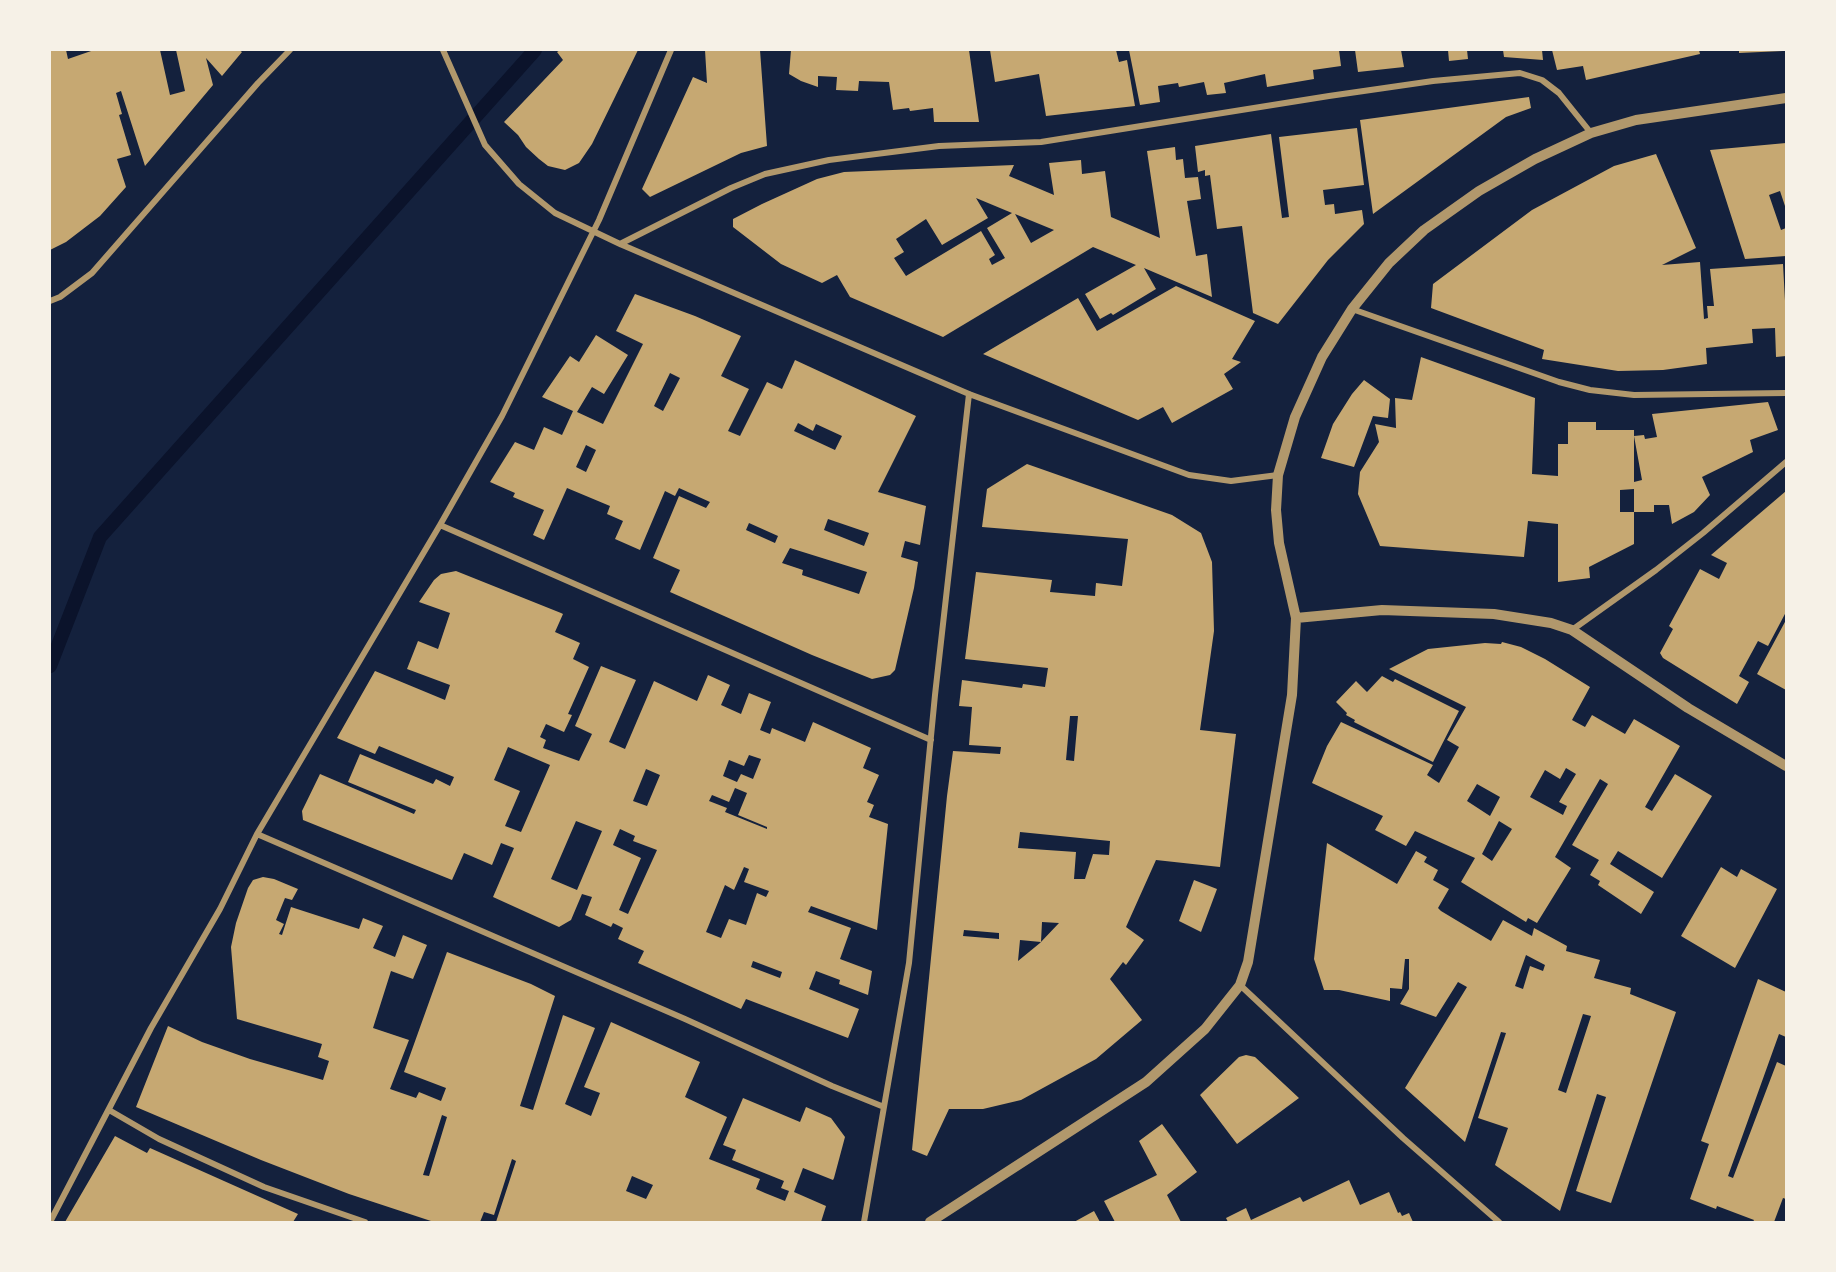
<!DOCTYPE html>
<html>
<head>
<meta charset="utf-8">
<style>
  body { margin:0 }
  #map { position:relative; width:1836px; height:1272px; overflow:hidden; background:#14213d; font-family:Raleway,sans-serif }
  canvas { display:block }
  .frame { position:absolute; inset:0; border:51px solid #f6f1e7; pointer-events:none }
</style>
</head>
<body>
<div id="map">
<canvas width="1836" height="1272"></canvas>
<div class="frame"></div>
</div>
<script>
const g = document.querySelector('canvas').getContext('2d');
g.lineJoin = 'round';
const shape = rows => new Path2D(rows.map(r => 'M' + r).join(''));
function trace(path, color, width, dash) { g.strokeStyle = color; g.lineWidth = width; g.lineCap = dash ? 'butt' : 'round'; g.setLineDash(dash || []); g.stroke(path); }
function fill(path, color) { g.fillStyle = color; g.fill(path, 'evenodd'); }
trace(shape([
  [50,666,100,537,535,50]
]), '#0b132b', 14);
fill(shape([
  [50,50,66,50,68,59,94,50,160,50,170,95,185,91,176,50,239,50,242,52,222,76,206,58,213,85,145,166,121,91,116,93,122,114,119,115,131,155,117,159,126,187,100,216,66,242,50,250],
  [560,50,638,50,592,144,579,163,565,170,548,166,539,159,526,147,518,135,504,122,563,60,557,52],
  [705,50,760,50,767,146,741,153,650,197,642,189,693,77,707,83],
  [791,50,969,50,979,122,934,122,933,108,910,111,909,108,893,110,889,82,859,81,858,91,836,90,837,77,818,76,818,87,801,81,789,74],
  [990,50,1116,50,1119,62,1127,60,1135,106,1046,116,1039,74,995,82],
  [1129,50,1339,50,1341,66,1313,70,1314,79,1267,87,1265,74,1224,83,1226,93,1207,95,1204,82,1179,87,1178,83,1158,86,1160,102,1140,105],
  [1355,50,1401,50,1404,67,1358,72],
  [1448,50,1467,50,1468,59,1449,61],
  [1503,50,1542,50,1543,60,1504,57],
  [1552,50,1699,50,1700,54,1586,80,1583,66,1557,70],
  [1739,50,1783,50,1783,51,1739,53],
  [1529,97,1531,108,1506,117,1373,214,1360,120],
  [1357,128,1364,185,1323,190,1325,205,1334,204,1335,214,1362,210,1364,224,1328,260,1278,324,1253,313,1242,226,1217,229,1210,175,1205,176,1205,170,1198,172,1195,146,1271,134,1282,218,1289,217,1279,137],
  [1786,143,1786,209,1780,191,1769,195,1781,230,1786,228,1786,256,1745,259,1710,150],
  [1175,147,1176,160,1183,159,1185,178,1198,177,1201,199,1187,201,1196,256,1207,254,1212,297,1144,268,1156,289,1113,315,1111,313,1100,319,1085,294,1136,265,1093,247,943,337,850,297,837,275,822,283,781,264,733,227,733,219,762,204,817,179,844,172,1014,165,1009,176,1054,195,1049,163,1081,160,1082,174,1105,171,1111,217,1160,238,1147,151],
  [976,198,1012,213,987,228,1005,258,992,265,989,259,995,255,981,231,906,276,894,258,904,252,896,239,926,219,942,245,988,218],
  [1015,214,1054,230,1031,243],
  [1656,154,1696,248,1662,265,1700,262,1704,319,1708,318,1707,306,1714,306,1710,269,1783,264,1786,319,1786,356,1776,357,1775,328,1752,329,1753,343,1706,348,1707,364,1663,370,1618,371,1542,359,1544,350,1431,308,1433,284,1532,210,1614,166],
  [1176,286,1255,321,1232,359,1241,362,1224,374,1233,389,1172,423,1163,407,1138,420,983,354,1078,298,1097,331],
  [635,294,695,316,741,336,721,376,749,389,728,431,740,436,767,382,782,389,795,360,916,416,878,492,926,506,920,545,905,541,901,557,918,562,914,588,895,670,890,675,872,679,812,655,670,592,680,570,653,558,679,496,706,508,710,502,679,488,675,496,665,491,640,550,615,539,623,521,607,514,610,506,567,488,544,540,533,535,544,510,513,497,515,493,490,482,515,442,534,450,544,427,562,435,573,411,542,397,570,356,579,362,596,335,628,355,604,394,592,387,577,412,603,424,643,344,616,331],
  [670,373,680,378,663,411,654,406],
  [798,423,813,431,816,424,842,436,835,450,794,431],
  [586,445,596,450,586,472,576,467],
  [828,519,869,533,864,546,824,530],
  [749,523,778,536,775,543,746,530],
  [790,548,867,572,859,594,802,575,803,570,782,563],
  [1421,357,1535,398,1532,474,1558,476,1558,444,1568,444,1568,422,1596,422,1596,430,1634,430,1634,482,1642,480,1634,436,1644,435,1645,439,1657,437,1652,414,1768,402,1778,430,1750,440,1753,452,1702,477,1710,495,1694,512,1672,524,1669,505,1654,505,1654,512,1634,512,1634,489,1620,490,1620,512,1634,512,1634,544,1589,567,1590,578,1558,582,1558,524,1528,521,1524,557,1380,546,1358,494,1360,472,1379,442,1375,424,1396,428,1395,398,1412,400],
  [1364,380,1390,399,1388,418,1373,416,1354,467,1321,458,1333,424,1352,394],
  [1027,464,1172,515,1201,533,1212,562,1214,631,1200,730,1236,734,1220,867,1156,860,1126,927,1144,940,1126,965,1123,962,1110,979,1142,1020,1096,1059,1021,1100,983,1109,949,1109,927,1156,912,1150,947,796,953,751,1000,754,1001,747,969,745,972,707,959,706,962,680,1022,688,1023,684,1045,687,1048,668,965,659,976,572,1052,580,1050,592,1095,596,1096,583,1122,586,1128,539,982,527,987,489],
  [1070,716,1078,716,1074,761,1066,760],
  [1020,832,1110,841,1109,855,1093,854,1085,879,1074,879,1076,852,1018,848],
  [1042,922,1059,923,1040,943,1018,961,1020,940,1041,942],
  [964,930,999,933,999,939,963,936],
  [1786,491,1786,612,1768,646,1758,641,1739,676,1749,682,1737,704,1663,658,1660,653,1673,629,1669,626,1700,569,1719,579,1727,563,1711,555],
  [456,571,561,613,563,614,555,632,580,643,573,659,589,667,568,714,572,715,564,732,546,724,540,737,546,740,543,748,579,761,592,734,575,726,601,666,636,680,609,742,625,749,654,681,697,701,708,675,730,685,721,705,741,714,749,693,771,702,760,730,770,734,772,728,805,742,813,722,871,748,863,768,879,775,867,802,874,805,869,817,888,824,877,930,811,906,808,912,851,928,840,959,872,971,868,995,839,984,840,980,816,971,809,989,859,1009,848,1038,746,999,741,1009,638,963,644,951,618,939,623,928,613,923,611,927,585,915,592,897,582,894,571,920,559,927,493,897,514,848,501,843,492,865,464,853,452,880,303,820,302,811,320,774,414,814,416,810,348,782,360,754,433,784,436,779,450,786,454,777,379,746,375,754,337,738,375,671,445,700,450,685,407,669,418,641,438,649,450,613,419,602,434,580,441,574],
  [508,747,550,765,521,832,505,826,520,791,494,780],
  [749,755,761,759,753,779,741,774,737,782,723,776,729,760,744,766],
  [646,769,660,775,647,806,633,801],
  [735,788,747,793,738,815,767,827,767,829,725,812,727,808,709,801,712,795,729,802],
  [576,821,602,831,577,890,551,879],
  [620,829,635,836,633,841,657,850,628,914,619,910,641,858,613,845],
  [744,867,749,869,744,882,769,891,766,897,757,893,746,925,729,919,721,938,706,932,725,885,734,890],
  [753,961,782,972,780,978,751,967],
  [1786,620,1786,690,1757,674],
  [1502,642,1521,647,1545,659,1590,687,1572,720,1585,727,1592,715,1625,734,1634,719,1680,746,1645,807,1652,811,1675,774,1712,796,1662,878,1618,851,1610,864,1654,892,1641,914,1598,885,1600,881,1590,875,1599,860,1572,845,1608,784,1600,779,1555,857,1571,868,1537,923,1528,918,1526,922,1461,882,1475,858,1415,831,1406,846,1375,830,1383,816,1312,783,1327,746,1341,722,1433,765,1427,775,1439,783,1459,747,1447,740,1466,707,1389,669,1428,649,1485,643,1501,644],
  [1566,768,1576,774,1559,802,1567,806,1563,815,1530,797,1545,770,1560,779],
  [1477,784,1500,797,1490,816,1467,801],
  [1499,821,1512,829,1492,861,1482,854],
  [1382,676,1393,682,1395,679,1459,711,1433,762,1354,722,1355,720,1346,715,1347,713,1336,702,1356,681,1367,692],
  [1327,843,1397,884,1416,851,1427,857,1424,862,1438,870,1433,880,1449,889,1438,908,1441,911,1491,941,1503,920,1532,936,1534,928,1567,946,1566,951,1600,960,1594,978,1631,988,1630,994,1676,1012,1611,1203,1576,1191,1606,1097,1597,1094,1560,1211,1495,1165,1508,1128,1478,1118,1506,1033,1501,1032,1465,1142,1405,1088,1467,987,1458,982,1436,1017,1400,1004,1409,989,1409,959,1405,959,1402,989,1390,988,1390,1001,1339,990,1324,990,1314,959],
  [1526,955,1545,965,1543,971,1530,966,1523,989,1515,986],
  [1583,1014,1591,1016,1566,1093,1558,1090],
  [1721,867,1737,877,1741,869,1777,889,1735,968,1681,936],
  [263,877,274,879,298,889,292,900,285,898,276,920,284,924,279,934,282,935,291,907,359,929,363,918,383,926,373,948,395,957,403,935,427,945,413,979,391,971,373,1028,409,1040,390,1089,416,1098,419,1092,441,1101,446,1088,404,1072,447,952,531,984,555,996,520,1106,533,1110,563,1015,595,1028,565,1104,591,1116,600,1093,584,1087,611,1022,700,1062,685,1097,727,1117,709,1159,760,1179,756,1189,765,1193,785,1201,789,1191,781,1188,784,1181,732,1160,736,1150,723,1145,743,1098,800,1122,806,1107,831,1118,845,1137,834,1178,833,1180,803,1168,794,1192,826,1206,821,1222,496,1222,516,1161,512,1159,494,1215,484,1212,480,1222,434,1222,349,1194,261,1160,136,1107,168,1026,202,1042,250,1059,323,1080,329,1061,318,1057,322,1044,237,1019,231,947,236,923,248,888,253,880],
  [442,1115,447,1117,429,1176,423,1175],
  [632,1176,653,1185,646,1199,626,1191],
  [1194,880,1217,889,1201,932,1179,921],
  [1758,979,1786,992,1786,1037,1779,1034,1728,1176,1733,1178,1777,1062,1786,1066,1786,1199,1783,1198,1774,1222,1753,1222,1754,1220,1717,1206,1716,1209,1690,1199,1709,1144,1701,1141],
  [1246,1055,1255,1057,1299,1098,1237,1144,1200,1095,1239,1057],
  [1162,1124,1197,1172,1167,1195,1181,1222,1115,1222,1104,1201,1157,1175,1139,1141],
  [115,1136,147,1153,150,1148,298,1214,293,1222,65,1222],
  [1349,1180,1360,1205,1389,1192,1398,1213,1400,1212,1402,1216,1409,1213,1413,1222,1228,1222,1226,1218,1246,1208,1251,1220,1300,1197,1303,1202],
  [1094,1211,1100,1222,1074,1222]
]), '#c6a872');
trace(shape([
  [443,50,485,145,519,184,555,213,620,244,969,394,1189,475,1231,481,1278,475],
  [620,244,731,188,765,174,829,160,939,146,1041,142,1329,96,1433,81,1520,73,1542,80,1559,93,1591,133],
  [50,301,60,297,92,273,258,83,290,50],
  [1352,309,1559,382,1590,390,1634,395,1786,393],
  [440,525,931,740],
  [1572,630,1656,570,1703,533,1786,462],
  [257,834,685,1019,832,1086,884,1107],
  [1240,985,1403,1138,1499,1222],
  [109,1110,159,1139,264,1187,365,1222],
  [50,1222,151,1028,220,909,257,834,440,525,502,416,599,220,671,50],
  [864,1222,909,963,935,695,969,394]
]), '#b1986c', 6);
trace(shape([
  [1296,618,1382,610,1494,614,1551,623,1572,630,1688,708,1786,766],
  [930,1222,1146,1082,1205,1029,1240,985,1248,962,1292,695,1296,618,1279,543,1276,510,1278,475,1295,417,1322,357,1352,309,1389,263,1424,230,1479,191,1535,159,1591,133,1636,120,1786,98]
]), '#b1986c', 10);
</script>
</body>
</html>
